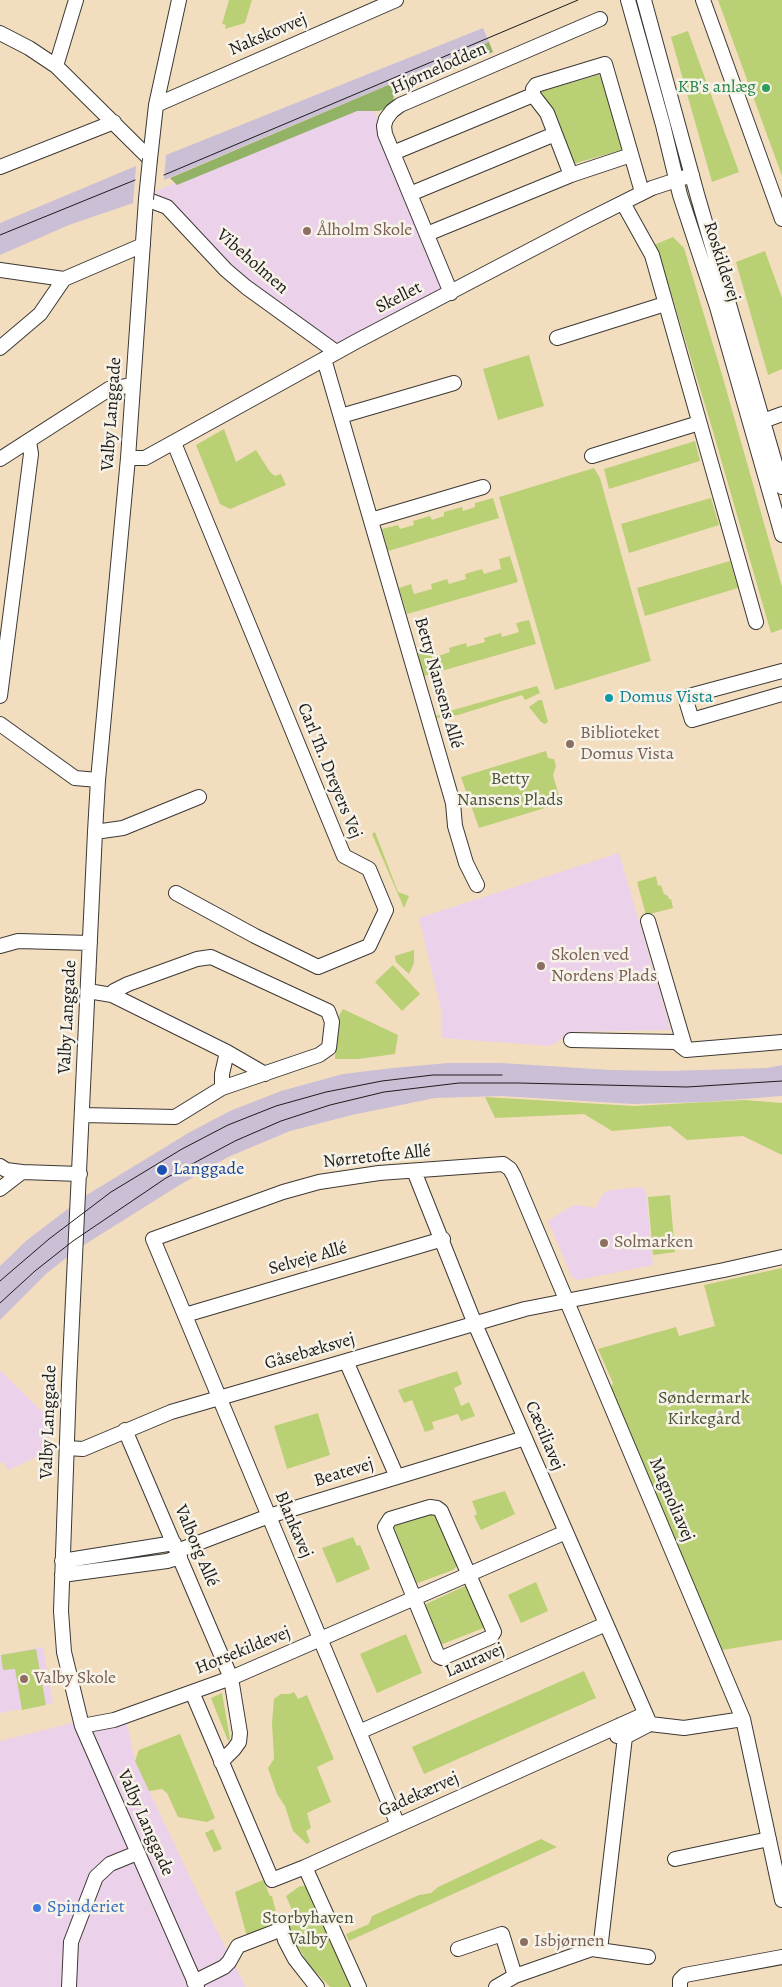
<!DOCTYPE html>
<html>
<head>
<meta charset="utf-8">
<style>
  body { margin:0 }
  canvas { display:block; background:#f3ddbf }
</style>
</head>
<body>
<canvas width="782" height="1987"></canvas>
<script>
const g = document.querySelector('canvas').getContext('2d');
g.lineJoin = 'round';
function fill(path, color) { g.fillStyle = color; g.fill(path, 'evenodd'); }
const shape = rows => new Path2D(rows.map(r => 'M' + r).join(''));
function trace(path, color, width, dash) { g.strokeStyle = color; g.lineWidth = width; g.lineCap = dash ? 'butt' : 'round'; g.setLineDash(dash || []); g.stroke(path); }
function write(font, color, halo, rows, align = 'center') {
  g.font = font + ' Alegreya,serif'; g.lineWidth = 5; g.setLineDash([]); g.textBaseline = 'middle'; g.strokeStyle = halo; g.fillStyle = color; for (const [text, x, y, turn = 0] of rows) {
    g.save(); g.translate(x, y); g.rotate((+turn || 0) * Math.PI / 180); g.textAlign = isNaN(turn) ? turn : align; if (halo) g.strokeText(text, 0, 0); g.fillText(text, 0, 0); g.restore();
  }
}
fill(shape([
  [370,101,449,290,334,349,227,269,154,192],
  [619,853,671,1030,572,1032,551,1046,441,1038,442,1014,419,918],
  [641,1187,646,1191,653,1265,578,1280,572,1277,548,1221,570,1207,577,1205,595,1208,604,1193,611,1190],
  [0,1370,50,1419,48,1448,38,1453,37,1457,8,1470,4,1462,0,1463],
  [43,1647,53,1703,0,1713,0,1655],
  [124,1710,135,1761,199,1896,246,1987,0,1987,0,1741]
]), '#ecd1ea');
fill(shape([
  [483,28,489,42,164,180,166,155],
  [136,166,133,203,69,225,0,255,0,223],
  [448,1063,502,1063,610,1070,668,1071,767,1068,782,1065,782,1096,705,1102,633,1104,501,1096,435,1098,352,1115,290,1131,228,1157,178,1186,76,1250,46,1274,0,1320,0,1266,27,1240,85,1196,190,1132,230,1111,281,1091,343,1074,393,1068]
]), '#cbbfd5');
fill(shape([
  [229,0,252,0,245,23,225,29,226,25,222,24],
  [718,0,782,0,782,176],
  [688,31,739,172,712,182,671,37],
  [598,75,603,77,622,145,621,150,573,164,541,96,540,92],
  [673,237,684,248,723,378,782,587,782,629,771,633,712,428,662,263,654,245],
  [765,251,782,298,782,369,768,375,736,262],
  [529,355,544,406,498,420,483,369],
  [224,429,236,462,256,450,270,472,275,476,281,474,286,485,230,509,220,504,196,445],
  [695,441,700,461,609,489,604,469],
  [594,468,600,478,651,661,555,690,499,497],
  [493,498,499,518,388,551,382,529,398,525,400,529,414,525,413,521,430,516,432,520,444,516,444,512,462,507,463,511,475,507,475,503],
  [711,498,719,525,629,553,621,524],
  [510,556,518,582,407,614,399,588,411,584,414,594,432,589,431,584,447,579,449,584,466,579,465,574,482,569,484,574,501,569,499,559],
  [730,561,738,588,645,616,637,588],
  [529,620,536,644,424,676,417,651,429,648,432,658,450,652,449,648,466,643,467,647,485,642,484,638,501,633,502,637,519,632,516,623],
  [537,686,540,693,525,700,522,695,458,715,436,718,435,716,450,713,450,711],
  [539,700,542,700,548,722,545,724,541,722,529,707],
  [546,751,548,758,554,759,556,766,553,775,561,803,479,828,461,777],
  [375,832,398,892,409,896,404,908,372,834],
  [656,876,658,886,661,885,664,894,668,896,669,899,671,899,673,908,646,915,637,882],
  [414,950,414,963,409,974,396,962,395,956],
  [393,965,420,994,402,1011,375,982],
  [343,1009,398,1035,395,1054,358,1059,335,1059,338,1017],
  [485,1097,634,1106,744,1100,782,1103,782,1155,743,1136,687,1140,670,1126,612,1131,584,1114,495,1118],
  [670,1195,675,1252,653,1255,648,1197],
  [782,1268,782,1640,722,1650,611,1388,613,1383,598,1349,676,1327,679,1336,715,1326,704,1285],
  [457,1371,462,1384,454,1388,461,1406,469,1402,475,1416,461,1421,458,1414,432,1422,434,1429,425,1432,412,1400,404,1403,398,1390],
  [318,1413,330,1455,287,1469,274,1426],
  [505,1491,515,1514,481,1530,474,1516,477,1514,472,1501],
  [428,1512,438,1516,458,1565,453,1570,415,1584,390,1525],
  [353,1537,357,1546,360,1545,370,1569,337,1583,322,1548],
  [536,1582,548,1611,521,1623,508,1595],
  [467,1585,486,1627,440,1645,424,1605],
  [406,1634,422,1673,377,1693,360,1654],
  [36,1649,46,1705,22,1710,15,1669,3,1670,1,1655],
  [584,1671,596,1698,424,1774,412,1747],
  [294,1692,298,1699,307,1695,334,1759,317,1767,331,1802,307,1813,311,1828,306,1831,310,1842,307,1844,293,1831,285,1806,277,1794,268,1768,274,1759,272,1723,274,1699,281,1694,289,1694],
  [222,1693,230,1739,228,1741,211,1698],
  [180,1734,215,1818,207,1822,178,1817,167,1793,162,1789,149,1791,135,1761,139,1750],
  [213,1829,222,1849,214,1852,205,1833],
  [541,1839,557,1847,349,1941,346,1934,369,1924,372,1916,419,1895,431,1893,438,1887],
  [263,1880,270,1896,272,1896,279,1924,248,1935,246,1933,235,1892],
  [300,1886,309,1886,354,1987,330,1987,310,1966,286,1928,292,1910,286,1896]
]), '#b9d074');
fill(shape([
  [489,42,493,52,394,95,392,106,379,111,357,111,177,185,170,178]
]), '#92b266');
const minor = shape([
  [628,0,663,125,680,195,717,307,782,535],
  [644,0,697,194,782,487],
  [703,0,782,219],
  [0,33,29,48,56,66,150,159],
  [56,66,76,0],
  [533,95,547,113,571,175],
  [156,105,396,0],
  [393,153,533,95,533,89,536,85,605,64,642,192],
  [150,159,156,105,179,0],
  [0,167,114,122],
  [410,194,555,134],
  [623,203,652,255,756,622],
  [427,234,571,175,631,155],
  [0,270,64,279],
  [451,293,385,134,384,126,386,119,392,111,400,105,600,19],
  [557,338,665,304],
  [0,348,40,314,64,279,143,245],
  [324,359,453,803,455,826,466,863,477,885],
  [341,416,454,383],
  [763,421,782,414],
  [174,443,344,856,369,869,386,910,369,946,318,967,255,936,176,893],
  [592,456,699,423],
  [128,458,145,458,357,341,584,222,652,188,692,175],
  [0,459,109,389,133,385],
  [371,520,483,487],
  [782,671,685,697,692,720,782,694],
  [0,696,31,454,29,441],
  [0,724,75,778,98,780],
  [95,832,123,828,199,797],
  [648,921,686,1050],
  [0,946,18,941,90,943],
  [88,991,112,995,227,1052,265,1074],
  [571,1040,676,1042,686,1050,782,1042],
  [222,1088,222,1074,227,1052],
  [82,1115,175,1117,222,1088,319,1055,329,1048,332,1022,328,1011,211,957,197,959,128,984,114,991,112,995],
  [0,1166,6,1170,22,1172,80,1174],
  [414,1171,475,1324,650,1724],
  [0,1189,22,1172],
  [185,1315,443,1239],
  [346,1361,397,1477],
  [125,1430,231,1678,240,1733,239,1742,234,1749,221,1762],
  [67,1448,83,1449,171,1412,525,1309,724,1270,782,1257],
  [430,1507,437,1508,441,1511,494,1632,491,1637,442,1658,438,1656,385,1527,390,1519,430,1507],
  [177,1551,269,1516,525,1438],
  [62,1561,174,1543],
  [62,1575,167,1561,180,1557],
  [192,1692,272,1880,305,1867,645,1714],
  [650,1724,684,1728,743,1719],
  [82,1726,114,1720,231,1678,566,1532],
  [359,1732,606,1624],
  [617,1736,625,1737,650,1724],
  [398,1825,153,1239,283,1192,319,1182,379,1173,503,1164,510,1169,514,1176,743,1719,782,1900],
  [675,1859,769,1839],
  [305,1867,359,1987],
  [281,1924,285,1940,295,1959,317,1987],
  [458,1949,502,1934,515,1976],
  [600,1950,625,1737,620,1725],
  [194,1982,224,1967,229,1962,238,1946,282,1929],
  [69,1987,71,1942,96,1877,110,1864,137,1853],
  [197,1987,82,1726,64,1652,61,1611,69,1384,95,832,98,780,128,458,146,199,167,207,226,270,246,287,336,352],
  [496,1987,515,1976,592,1949,648,1957],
  [680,1987,680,1980,685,1975,782,1957]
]);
trace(minor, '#3c3934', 16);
trace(minor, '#fff', 14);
trace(shape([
  [164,175,578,0],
  [0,235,135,180],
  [0,1281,49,1239,111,1192,182,1149,228,1125,276,1106,326,1092,382,1081,433,1075,502,1075],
  [0,1303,35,1271,73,1241,166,1178,235,1141,281,1121,330,1105,384,1092,459,1083,519,1083,687,1087,782,1081]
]), '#1c1c1c', 1);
const minorBridge = shape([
  [146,199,150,159]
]);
trace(minorBridge, '#3c3934', 16, []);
trace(minorBridge, '#fff', 14);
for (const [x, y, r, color] of [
  [766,88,5,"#2e9e5b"],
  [307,231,5,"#8d6e63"],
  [609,698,5,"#0f9aa8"],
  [570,744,5,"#8d6e63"],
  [541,966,5,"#8d6e63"],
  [162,1170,6,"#1a4fb4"],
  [604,1243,5,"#8d6e63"],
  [24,1679,5,"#8d6e63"],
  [37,1908,5,"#3f7fe0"],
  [524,1942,5,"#8d6e63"]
]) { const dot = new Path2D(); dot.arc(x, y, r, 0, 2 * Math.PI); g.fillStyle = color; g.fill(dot); trace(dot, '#f7f3e8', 2); }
write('18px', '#1c1c1c', '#f7f3e8', [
  ["Nakskovvej",268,35,-23],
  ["Hjørnelodden",439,69,-24],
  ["Vibeholmen",252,262,41],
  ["Roskildevej",721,262,72],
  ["Skellet",399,298,-27],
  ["Valby Langgade",112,414,-86],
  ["Betty Nansens Allé",438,683,74],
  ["Carl Th. Dreyers Vej",329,771,68],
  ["Valby Langgade",68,1017,-87],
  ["Nørretofte Allé",377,1157,-6],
  ["Selveje Allé",308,1259,-16],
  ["Gåsebæksvej",310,1352,-16],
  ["Valby Langgade",49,1422,-88],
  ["Cæciliavej",544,1436,67],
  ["Beatevej",344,1473,-17],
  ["Magnoliavej",671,1500,67],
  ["Blankavej",293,1525,67],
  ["Valborg Allé",196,1546,67],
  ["Horsekildevej",243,1651,-22],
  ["Lauravej",475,1661,-23],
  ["Gadekærvej",419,1795,-24],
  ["Valby Langgade",145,1823,66]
]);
write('18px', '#27864d', '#f7f3e8', [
  ["KB's anlæg",756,88]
], 'right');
write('18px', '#785e54', '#f7f3e8', [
  ["Ålholm Skole",317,231],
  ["Biblioteket",580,734],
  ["Domus Vista",580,755],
  ["Skolen ved",551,956],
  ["Nordens Plads",551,977],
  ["Solmarken",614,1243],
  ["Valby Skole",34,1679],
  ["Isbjørnen",534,1942]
], 'left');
write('18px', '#0d838f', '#f7f3e8', [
  ["Domus Vista",619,698]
], 'left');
write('18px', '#4b5236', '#f7f3e8', [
  ["Betty",510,780],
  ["Nansens Plads",510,801],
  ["Søndermark",704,1399],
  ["Kirkegård",704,1420],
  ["Storbyhaven",308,1919],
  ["Valby",308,1940]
]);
write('18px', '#164399', '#f7f3e8', [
  ["Langgade",173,1170]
], 'left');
write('18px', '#366cbe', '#f7f3e8', [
  ["Spinderiet",47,1908]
], 'left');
</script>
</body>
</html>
